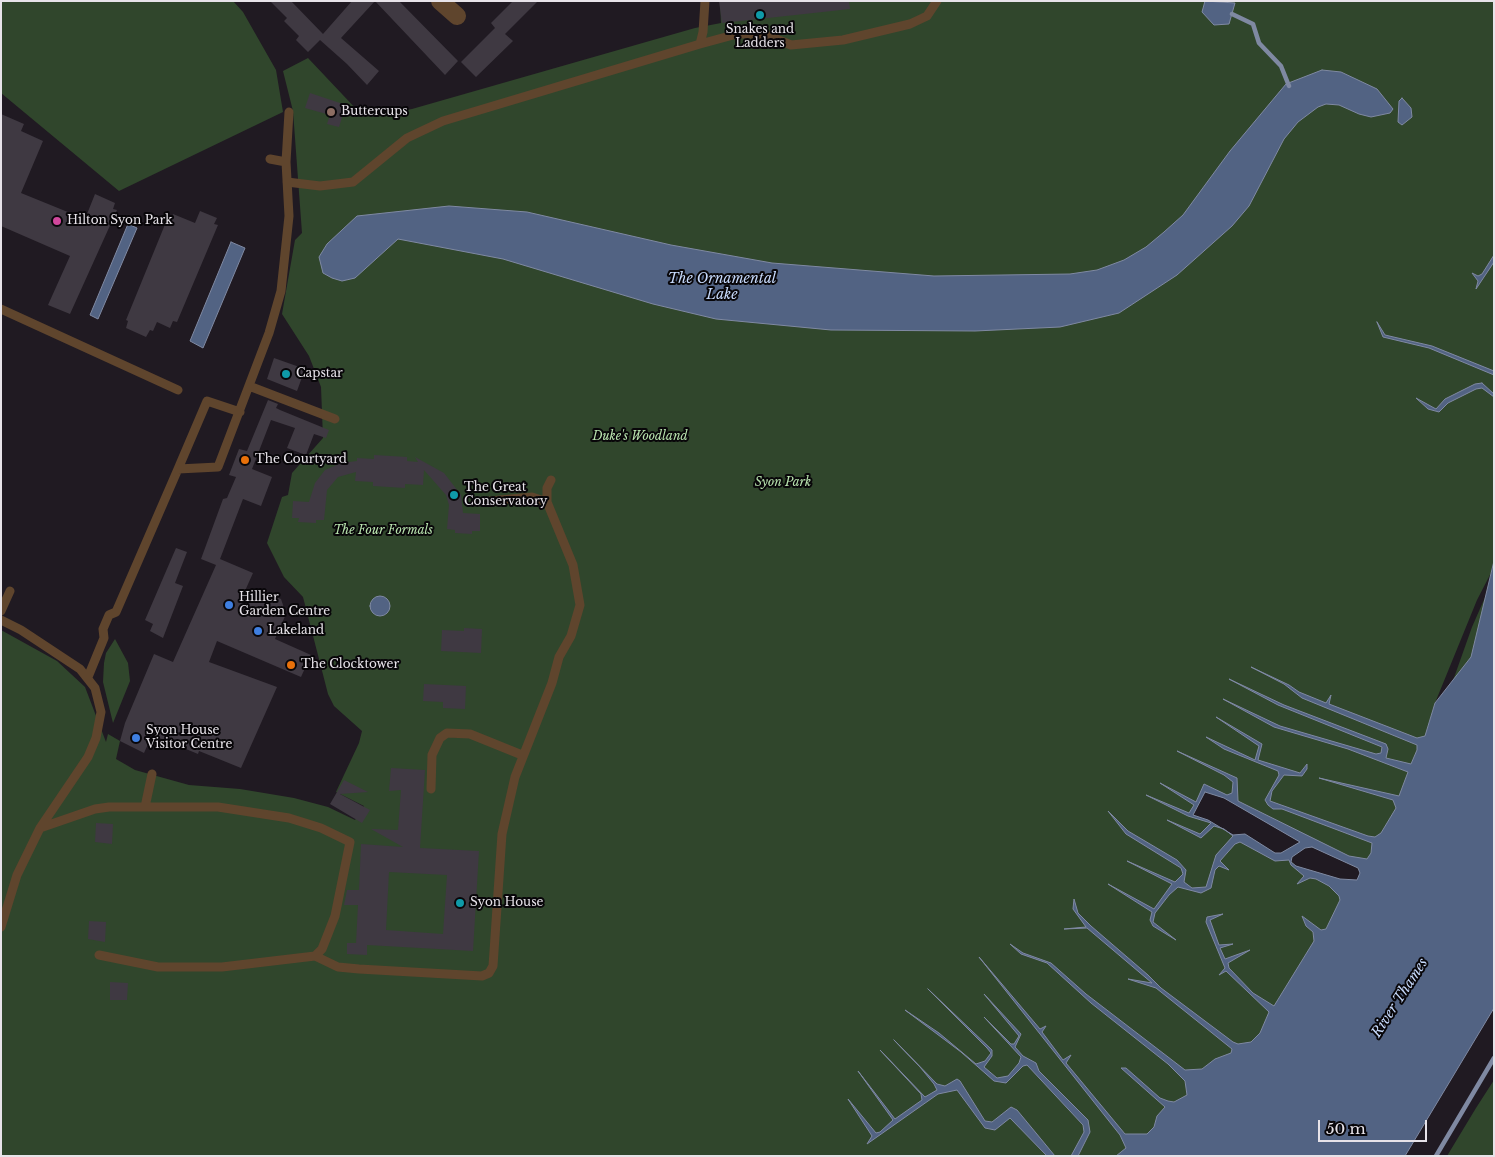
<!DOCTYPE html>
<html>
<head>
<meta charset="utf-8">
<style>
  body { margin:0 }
  #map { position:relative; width:1495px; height:1157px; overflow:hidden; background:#201a22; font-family:"Libre Baskerville",serif }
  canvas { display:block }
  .frame { position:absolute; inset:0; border:2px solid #e7e3e9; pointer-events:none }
  .scale { position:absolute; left:1318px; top:1120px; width:109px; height:22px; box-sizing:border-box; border:2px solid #e7e3e9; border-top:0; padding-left:6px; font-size:15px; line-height:18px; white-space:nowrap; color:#e7e3e9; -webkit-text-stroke:4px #080609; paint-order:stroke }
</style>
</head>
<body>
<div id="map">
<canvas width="1495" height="1157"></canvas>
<div class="frame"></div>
<div class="scale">50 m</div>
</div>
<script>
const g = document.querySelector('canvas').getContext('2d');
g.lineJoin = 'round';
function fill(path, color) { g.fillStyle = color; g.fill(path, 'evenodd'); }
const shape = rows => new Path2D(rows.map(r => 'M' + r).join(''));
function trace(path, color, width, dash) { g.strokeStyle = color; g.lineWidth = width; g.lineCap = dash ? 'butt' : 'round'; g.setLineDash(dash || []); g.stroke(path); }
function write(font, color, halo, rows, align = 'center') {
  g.font = font + ' "Libre Baskerville",serif'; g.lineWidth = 4; g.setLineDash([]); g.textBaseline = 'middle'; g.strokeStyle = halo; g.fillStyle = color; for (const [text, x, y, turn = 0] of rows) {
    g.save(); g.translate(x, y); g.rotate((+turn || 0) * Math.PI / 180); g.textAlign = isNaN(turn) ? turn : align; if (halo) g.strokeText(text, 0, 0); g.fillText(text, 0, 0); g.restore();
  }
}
fill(shape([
  [1,1,233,1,243,12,276,70,283,112,119,191,1,93],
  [720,1,1494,1,1494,567,1477,600,1435,703,1426,733,1450,689,1472,627,1494,577,1493,645,1199,1156,1,1156,1,630,57,661,85,687,106,742,108,734,120,741,116,759,135,770,189,785,240,789,294,798,328,807,355,820,364,806,336,792,359,743,362,731,334,706,328,694,303,597,284,577,267,543,282,497,288,495,292,473,323,438,321,387,309,356,282,314,295,240,302,233,293,111,283,71,308,58,359,112,389,113,412,109,695,28,721,23],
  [1205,792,1224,798,1300,842,1281,853,1275,853,1245,834,1233,835,1208,820,1192,815],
  [1312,847,1358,868,1360,873,1357,881,1340,879,1296,866,1291,861,1292,857,1305,848],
  [115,639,128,663,130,681,113,723,103,682,104,663,106,653],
  [1494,1080,1494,1156,1447,1156,1476,1108]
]), '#30462c');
const water = shape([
  [1205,1,1235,3,1229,24,1214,25,1202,12,1205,1],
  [1322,70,1341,72,1377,89,1393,109,1390,113,1371,117,1359,114,1339,105,1326,104,1318,107,1298,122,1284,139,1249,206,1232,226,1177,275,1119,313,1060,327,975,331,831,330,716,319,653,304,503,259,398,239,355,278,342,281,332,278,323,273,319,257,327,244,357,216,449,206,527,212,671,245,772,263,934,276,1070,274,1097,270,1124,260,1146,247,1164,232,1183,215,1230,151,1286,84,1322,70],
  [1402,98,1411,108,1412,117,1402,125,1398,122,1399,101,1402,98],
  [128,224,137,228,98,319,90,315,128,224],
  [231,242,245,248,203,348,190,341,231,242],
  [1494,255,1494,262,1476,289,1478,281,1472,273,1478,276,1482,274,1494,255],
  [1377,322,1385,335,1432,346,1494,371,1494,375,1429,348,1383,337,1377,322],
  [1482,383,1494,394,1494,397,1482,388,1476,389,1448,403,1439,412,1428,409,1416,398,1436,409,1445,399,1475,384,1482,383],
  [1494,561,1494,1008,1405,1156,1116,1156,1126,1148,1120,1135,979,957,1040,1029,1046,1026,1042,1032,1063,1060,1071,1055,1066,1063,1125,1134,1147,1134,1154,1127,1157,1116,1165,1107,1121,1068,1126,1068,1160,1098,1168,1101,1174,1102,1187,1095,1185,1081,1168,1064,1091,1003,1047,963,1021,954,1010,944,1023,953,1051,963,1086,994,1185,1070,1202,1069,1215,1059,1231,1053,1232,1049,1156,988,1128,979,1152,983,1087,928,1064,929,1086,927,1073,909,1074,899,1078,913,1091,926,1148,975,1161,988,1233,1042,1238,1044,1251,1042,1260,1033,1269,1012,1226,971,1219,975,1225,968,1206,922,1207,917,1223,914,1210,920,1219,945,1233,944,1220,948,1225,959,1250,950,1228,963,1229,968,1253,993,1274,1006,1314,941,1313,932,1306,926,1302,916,1321,930,1326,929,1340,900,1339,896,1329,886,1316,879,1310,878,1297,884,1304,876,1291,865,1289,860,1275,861,1240,842,1235,844,1220,861,1229,870,1219,866,1215,870,1211,888,1201,893,1178,887,1169,895,1155,913,1153,922,1176,940,1153,926,1150,920,1152,912,1108,884,1154,909,1172,884,1127,861,1175,882,1183,874,1181,868,1126,834,1108,811,1128,831,1177,860,1186,870,1184,882,1192,888,1206,887,1216,855,1233,836,1224,829,1214,826,1201,838,1167,820,1200,834,1211,823,1188,816,1146,795,1189,813,1194,805,1160,783,1196,802,1204,784,1227,795,1232,793,1233,782,1224,775,1177,751,1237,778,1238,801,1349,856,1367,859,1371,853,1372,843,1282,809,1273,809,1268,805,1265,800,1279,775,1278,771,1224,749,1206,737,1255,760,1259,746,1216,717,1262,744,1258,760,1300,773,1307,764,1307,769,1302,776,1284,775,1272,791,1270,801,1368,836,1375,837,1381,833,1396,808,1393,800,1319,778,1399,796,1408,772,1348,749,1274,727,1223,699,1280,726,1376,754,1381,753,1382,747,1278,705,1229,679,1284,705,1386,744,1388,749,1386,758,1411,764,1417,750,1417,745,1302,698,1284,684,1251,667,1289,685,1299,692,1326,703,1331,695,1329,704,1417,738,1425,736,1435,703,1471,657,1494,561],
  [1205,792,1224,798,1300,842,1281,853,1275,853,1245,834,1233,835,1208,820,1193,815,1205,792],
  [1312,847,1358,868,1360,873,1357,880,1340,879,1296,866,1291,862,1292,857,1305,848,1312,847],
  '370 606a10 10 0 1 1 20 0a10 10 0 1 1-20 0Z',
  [928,989,992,1050,992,1056,984,1067,997,1078,1008,1076,1019,1063,1021,1057,984,1017,1011,1044,1014,1044,1019,1036,984,994,1021,1034,1015,1047,1023,1056,1036,1063,1039,1071,1088,1120,1090,1132,1078,1156,1071,1156,1084,1132,1083,1125,1027,1065,1023,1066,1006,1083,994,1081,961,1052,905,1010,939,1033,976,1064,985,1061,991,1053,987,1048,928,989],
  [894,1040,937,1084,945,1086,957,1079,960,1081,985,1121,992,1122,1011,1107,1017,1110,1055,1156,1047,1156,1010,1118,995,1130,985,1128,957,1090,938,1094,867,1144,872,1136,848,1099,876,1133,880,1132,893,1120,858,1071,895,1119,922,1100,921,1094,880,1050,925,1097,937,1090,934,1084,920,1067,894,1040]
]);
fill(water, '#526383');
trace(water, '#7f89a2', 1);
trace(shape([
  [1232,14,1253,24,1259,43,1281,66,1289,86],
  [1436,1156,1494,1058]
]), '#7f89a2', 4.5);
fill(shape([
  [270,1,291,1,323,34,352,1,375,1,341,38,379,71,367,85,347,64,320,40,308,52,296,40,299,36,284,21,287,18],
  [375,1,399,1,458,61,445,75],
  [513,1,538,1,505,34,513,41,476,77,461,62,495,28,491,23],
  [719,1,849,1,850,9,722,23],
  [310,93,346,105,339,127,327,124,330,115,305,108],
  [1,114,24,124,21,131,43,141,21,193,85,219,95,194,115,203,113,209,117,210,70,314,48,305,70,256,1,226],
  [200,211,217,218,214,224,218,225,177,322,173,321,170,328,157,322,153,331,150,330,146,337,126,328,128,321,126,320,166,222,170,223,173,214,195,223],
  [274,358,305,369,297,391,267,379],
  [268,400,278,404,276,408,280,410,329,430,326,438,314,434,306,455,287,448,295,428,271,420,252,469,272,477,261,506,243,499,220,559,253,573,240,602,266,593,281,599,286,614,275,639,311,655,301,677,217,641,209,662,277,687,241,768,199,751,198,754,152,735,144,753,120,741,125,723,154,654,173,662,216,565,201,559,223,499,227,498,236,477,229,475,239,449,247,451],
  [374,455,407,457,407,461,418,462,415,457,444,473,461,495,463,513,480,514,480,531,472,531,472,534,455,533,455,530,447,529,449,505,446,495,424,470,423,485,405,484,405,488,373,486,373,482,355,481,356,472,338,477,327,490,324,520,316,520,316,523,298,522,299,518,292,518,293,501,309,502,315,483,325,470,341,463,357,461,357,458,374,459],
  [176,548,187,552,175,583,183,586,163,638,150,631,153,624,145,620],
  [464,628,482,629,481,653,441,651,442,630,464,631],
  [424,684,466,686,465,709,443,708,443,702,423,701],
  [391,768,425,770,420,848,479,851,473,951,367,945,367,955,347,954,347,943,356,943,358,905,344,905,347,890,359,890,361,844,403,847,371,829,398,830,401,790,389,791],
  [389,872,447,875,443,934,386,930],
  [344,780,368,792,340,794,370,810,362,823,330,804],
  [96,823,113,824,112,844,95,842],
  [89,921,106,922,105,942,88,939],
  [110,982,128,983,127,1000,110,1000]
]), '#3f3942');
trace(shape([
  [700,44,703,32,705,1],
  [270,159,286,162],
  [287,182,320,186,353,182,407,138,443,121,700,44,737,34,764,34,791,45,843,40,910,24,927,16,937,1],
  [1,309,178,390],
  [249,386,335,419],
  [178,469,207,401,240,412],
  [490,501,532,497,547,502],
  [1,611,10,591],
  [1,620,21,630,80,669,95,688,101,712,96,738,88,757,40,828,17,875,1,927],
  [88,677,104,638,103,629,109,615,116,612,178,469,218,467,269,333,281,291,289,216,286,162,289,112],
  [431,789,432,755,440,738,447,733,470,734,522,755],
  [145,807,152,774],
  [40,828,95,809,109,807,218,807,289,818,321,828,350,842,335,916,322,949,315,956,222,967,158,967,99,955],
  [315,956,338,967,359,969,482,976,489,973,493,966,502,834,515,777,552,683,559,657,571,636,580,605,573,565,547,502,547,488,551,480]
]), '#5f452d', 9);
trace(shape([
  [440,1,457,16]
]), '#5f452d', 18);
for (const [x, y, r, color] of [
  [760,15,5,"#0f9aa8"],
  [331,112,5,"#8d6e63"],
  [57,221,5,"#d1479c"],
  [286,374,5,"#0f9aa8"],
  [245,460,5,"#e8710a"],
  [454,495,5,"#0f9aa8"],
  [229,605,5,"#3f7fe0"],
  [258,631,5,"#3f7fe0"],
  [291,665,5,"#e8710a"],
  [136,738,5,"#3f7fe0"],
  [460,903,5,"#0f9aa8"]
]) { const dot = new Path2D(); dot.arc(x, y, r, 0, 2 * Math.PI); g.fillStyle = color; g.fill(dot); trace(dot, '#080609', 2); }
write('12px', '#e7e3e9', '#080609', [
  ["Snakes and",760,30,"center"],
  ["Ladders",760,44,"center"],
  ["Buttercups",341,112],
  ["Hilton Syon Park",67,221],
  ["Capstar",296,374],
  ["The Courtyard",255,460],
  ["The Great",464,488],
  ["Conservatory",464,502],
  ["Hillier",239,598],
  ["Garden Centre",239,612],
  ["Lakeland",268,631],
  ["The Clocktower",301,665],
  ["Syon House",146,731],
  ["Visitor Centre",146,745],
  ["Syon House",470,903]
], 'left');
write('italic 12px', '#b8e3ae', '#080609', [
  ["Duke's Woodland",640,437],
  ["Syon Park",783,483],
  ["The Four Formals",383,531]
]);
write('italic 14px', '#c6d9fb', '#080609', [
  ["The Ornamental",722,279],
  ["Lake",722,295],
  ["River Thames",1400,998,-57]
]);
</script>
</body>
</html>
